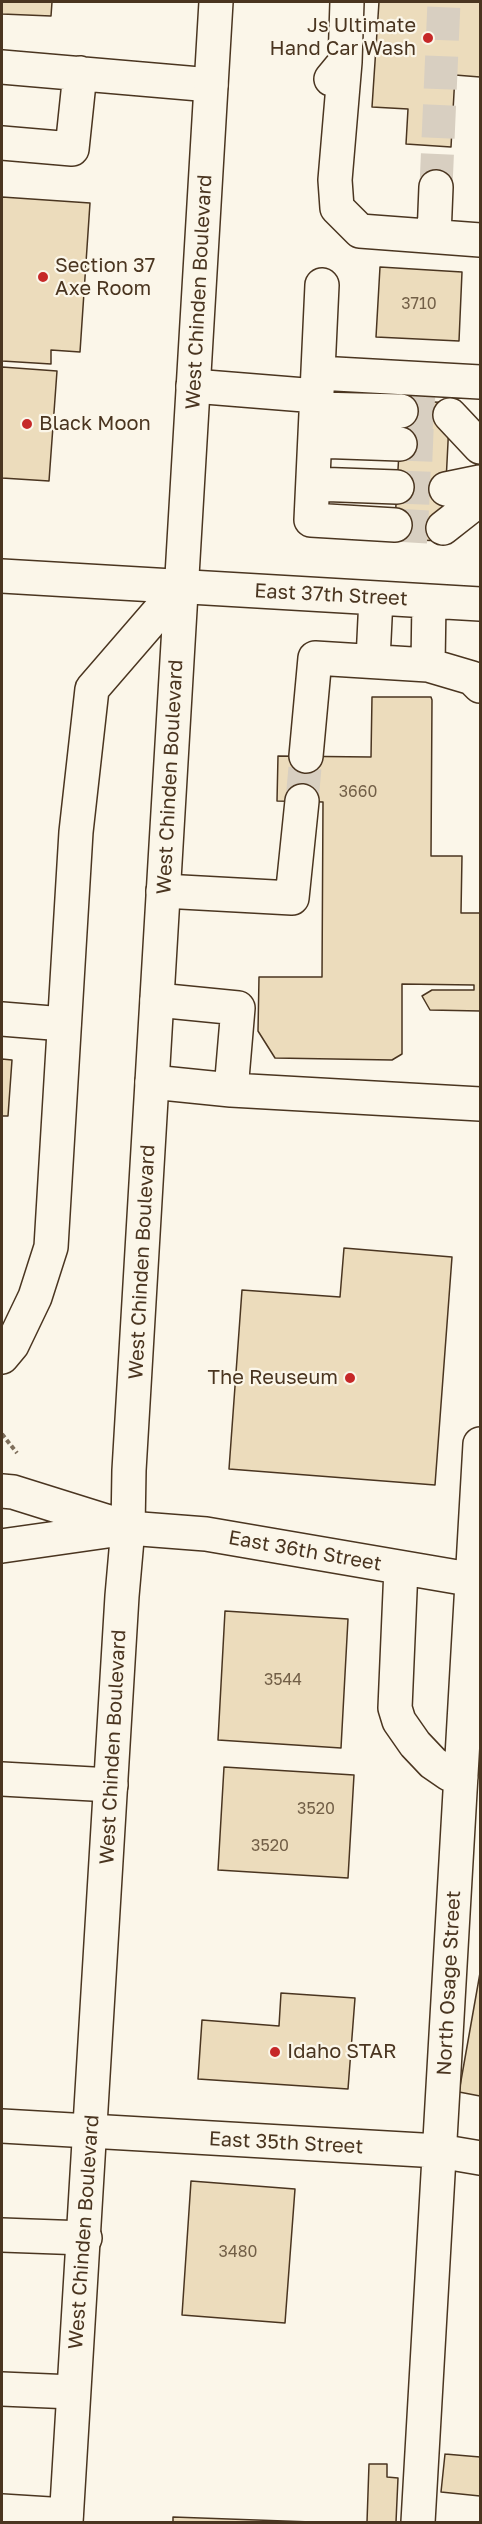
<!DOCTYPE html>
<html>
<head>
<meta charset="utf-8">
<style>
  body { margin:0 }
  #map { position:relative; width:482px; height:2524px; overflow:hidden; background:#fbf6e9; font-family:"Golos Text",sans-serif }
  canvas { display:block }
  .frame { position:absolute; inset:0; border:3px solid #4a3520; pointer-events:none }
</style>
</head>
<body>
<div id="map">
<canvas width="482" height="2524"></canvas>
<div class="frame"></div>
</div>
<script>
const g = document.querySelector('canvas').getContext('2d');
g.lineJoin = 'round';
function fill(path, color) { g.fillStyle = color; g.fill(path, 'evenodd'); }
const shape = rows => new Path2D(rows.map(r => 'M' + r).join(''));
function trace(path, color, width, dash) { g.strokeStyle = color; g.lineWidth = width; g.lineCap = dash ? 'butt' : 'round'; g.setLineDash(dash || []); g.stroke(path); }
function write(font, color, halo, rows, align = 'center') {
  g.font = font + ' "Golos Text",sans-serif'; g.lineWidth = 4.5; g.setLineDash([]); g.textBaseline = 'middle'; g.strokeStyle = halo; g.fillStyle = color; for (const [text, x, y, turn = 0] of rows) {
    g.save(); g.translate(x, y); g.rotate((+turn || 0) * Math.PI / 180); g.textAlign = isNaN(turn) ? turn : align; if (halo) g.strokeText(text, 0, 0); g.fillText(text, 0, 0); g.restore();
  }
}
const building = shape([
  [2,2,52,2,51,16,2,14,2,2],
  [379,2,480,2,480,77,455,75,451,147,406,144,408,109,372,107,379,2],
  [2,197,90,203,80,352,51,350,51,364,2,361,2,197],
  [380,267,462,272,459,341,376,337,380,267],
  [2,367,57,371,49,481,2,478,2,367],
  [402,400,450,403,443,541,394,539,402,400],
  [372,697,431,697,432,700,431,856,462,856,461,913,480,913,480,1011,430,1010,422,996,432,990,474,990,474,985,402,984,402,1054,392,1060,275,1058,258,1031,259,977,322,977,323,802,277,801,278,756,371,757,372,697],
  [2,1059,12,1060,8,1116,2,1116,2,1059],
  [344,1248,452,1257,435,1485,229,1469,242,1290,340,1297,344,1248],
  [225,1611,348,1619,341,1748,218,1740,225,1611],
  [224,1767,354,1775,348,1878,218,1870,224,1767],
  [480,1973,480,2096,459,2092,480,1973],
  [281,1993,355,1998,348,2089,198,2079,202,2020,279,2026,281,1993],
  [191,2181,295,2189,285,2323,182,2315,191,2181],
  [445,2454,480,2457,480,2496,441,2492,445,2454],
  [369,2464,387,2464,387,2477,398,2478,396,2522,367,2522,369,2464],
  [173,2517,312,2522,173,2522,173,2517]
]);
fill(building, '#ecdcbc');
trace(building, '#4a3520', 1.5);
trace(shape([
  [436,187,444,2],
  [401,411,450,415],
  [400,444,448,446],
  [397,487,446,489],
  [395,525,443,528],
  [302,801,306,756]
]), '#d8cfc1', 33, [33, 16]);
const minor = shape([
  [345,62,335,180,337,208,360,231,480,240],
  [2,67,211,85],
  [331,79,345,62,347,2],
  [2,143,72,149,80,73],
  [434,236,436,187],
  [322,285,311,520,395,525],
  [318,373,480,382],
  [193,386,317,396],
  [316,409,401,411],
  [450,415,480,447],
  [315,441,400,444],
  [313,484,397,487],
  [446,489,480,482],
  [443,528,480,499],
  [2,576,480,604],
  [429,601,428,665,472,678,480,686],
  [373,660,376,598],
  [306,756,315,658,428,665],
  [163,891,292,898,302,801],
  [157,1000,238,1008,231,1090],
  [2,1019,64,1024],
  [152,1082,231,1090,480,1104],
  [128,1528,206,1534,480,1581],
  [401,1568,395,1708,399,1721,415,1744,433,1763,449,1774,461,1777],
  [2,1779,111,1785],
  [2,2126,439,2151,480,2158],
  [2,2235,85,2238],
  [2,2389,73,2392],
  [2,2511,66,2515],
  [418,2522,480,1444]
]);
const major = shape([
  [2,1357,12,1345,35,1297,51,1247,76,832,92,689,181,586],
  [2,1491,13,1492,128,1528],
  [2,1546,121,1529],
  [66,2522,122,1596,128,1528,129,1470,216,2]
]);
trace(minor, '#4a3520', 36);
trace(major, '#4a3520', 36);
trace(shape([
  [2,1434,17,1453]
]), '#7f6f5c', 4, [4.5, 3]);
trace(minor, '#fbf6e9', 33);
trace(major, '#fbf6e9', 33);
for (const [x, y, r, color] of [
  [428,38,6,"#c62828"],
  [43,277,6,"#c62828"],
  [27,424,6,"#c62828"],
  [350,1378,6,"#c62828"],
  [275,2052,6,"#c62828"]
]) { const dot = new Path2D(); dot.arc(x, y, r, 0, 2 * Math.PI); g.fillStyle = color; g.fill(dot); trace(dot, '#fbf6e9', 2); }
write('16px', '#725f47', null, [
  ["3710",419,304],
  ["3660",358,792],
  ["3544",283,1680],
  ["3520",316,1809],
  ["3520",270,1846],
  ["3480",238,2252]
]);
write('20px', '#4a3520', '#fbf6e9', [
  ["Js Ultimate",416,26,"right"],
  ["Hand Car Wash",416,49,"right"],
  ["Section 37",55,266],
  ["Axe Room",55,289],
  ["Black Moon",39,424],
  ["The Reuseum",338,1378,"right"],
  ["Idaho STAR",287,2052]
], 'left');
write('20px', '#4a3520', '#fbf6e9', [
  ["West Chinden Boulevard",199,292,-87],
  ["East 37th Street",331,595,3],
  ["West Chinden Boulevard",170,777,-87],
  ["West Chinden Boulevard",142,1262,-87],
  ["East 36th Street",305,1551,10],
  ["West Chinden Boulevard",113,1747,-87],
  ["North Osage Street",449,1983,-87],
  ["East 35th Street",286,2143,3],
  ["West Chinden Boulevard",84,2232,-86]
]);
</script>
</body>
</html>
